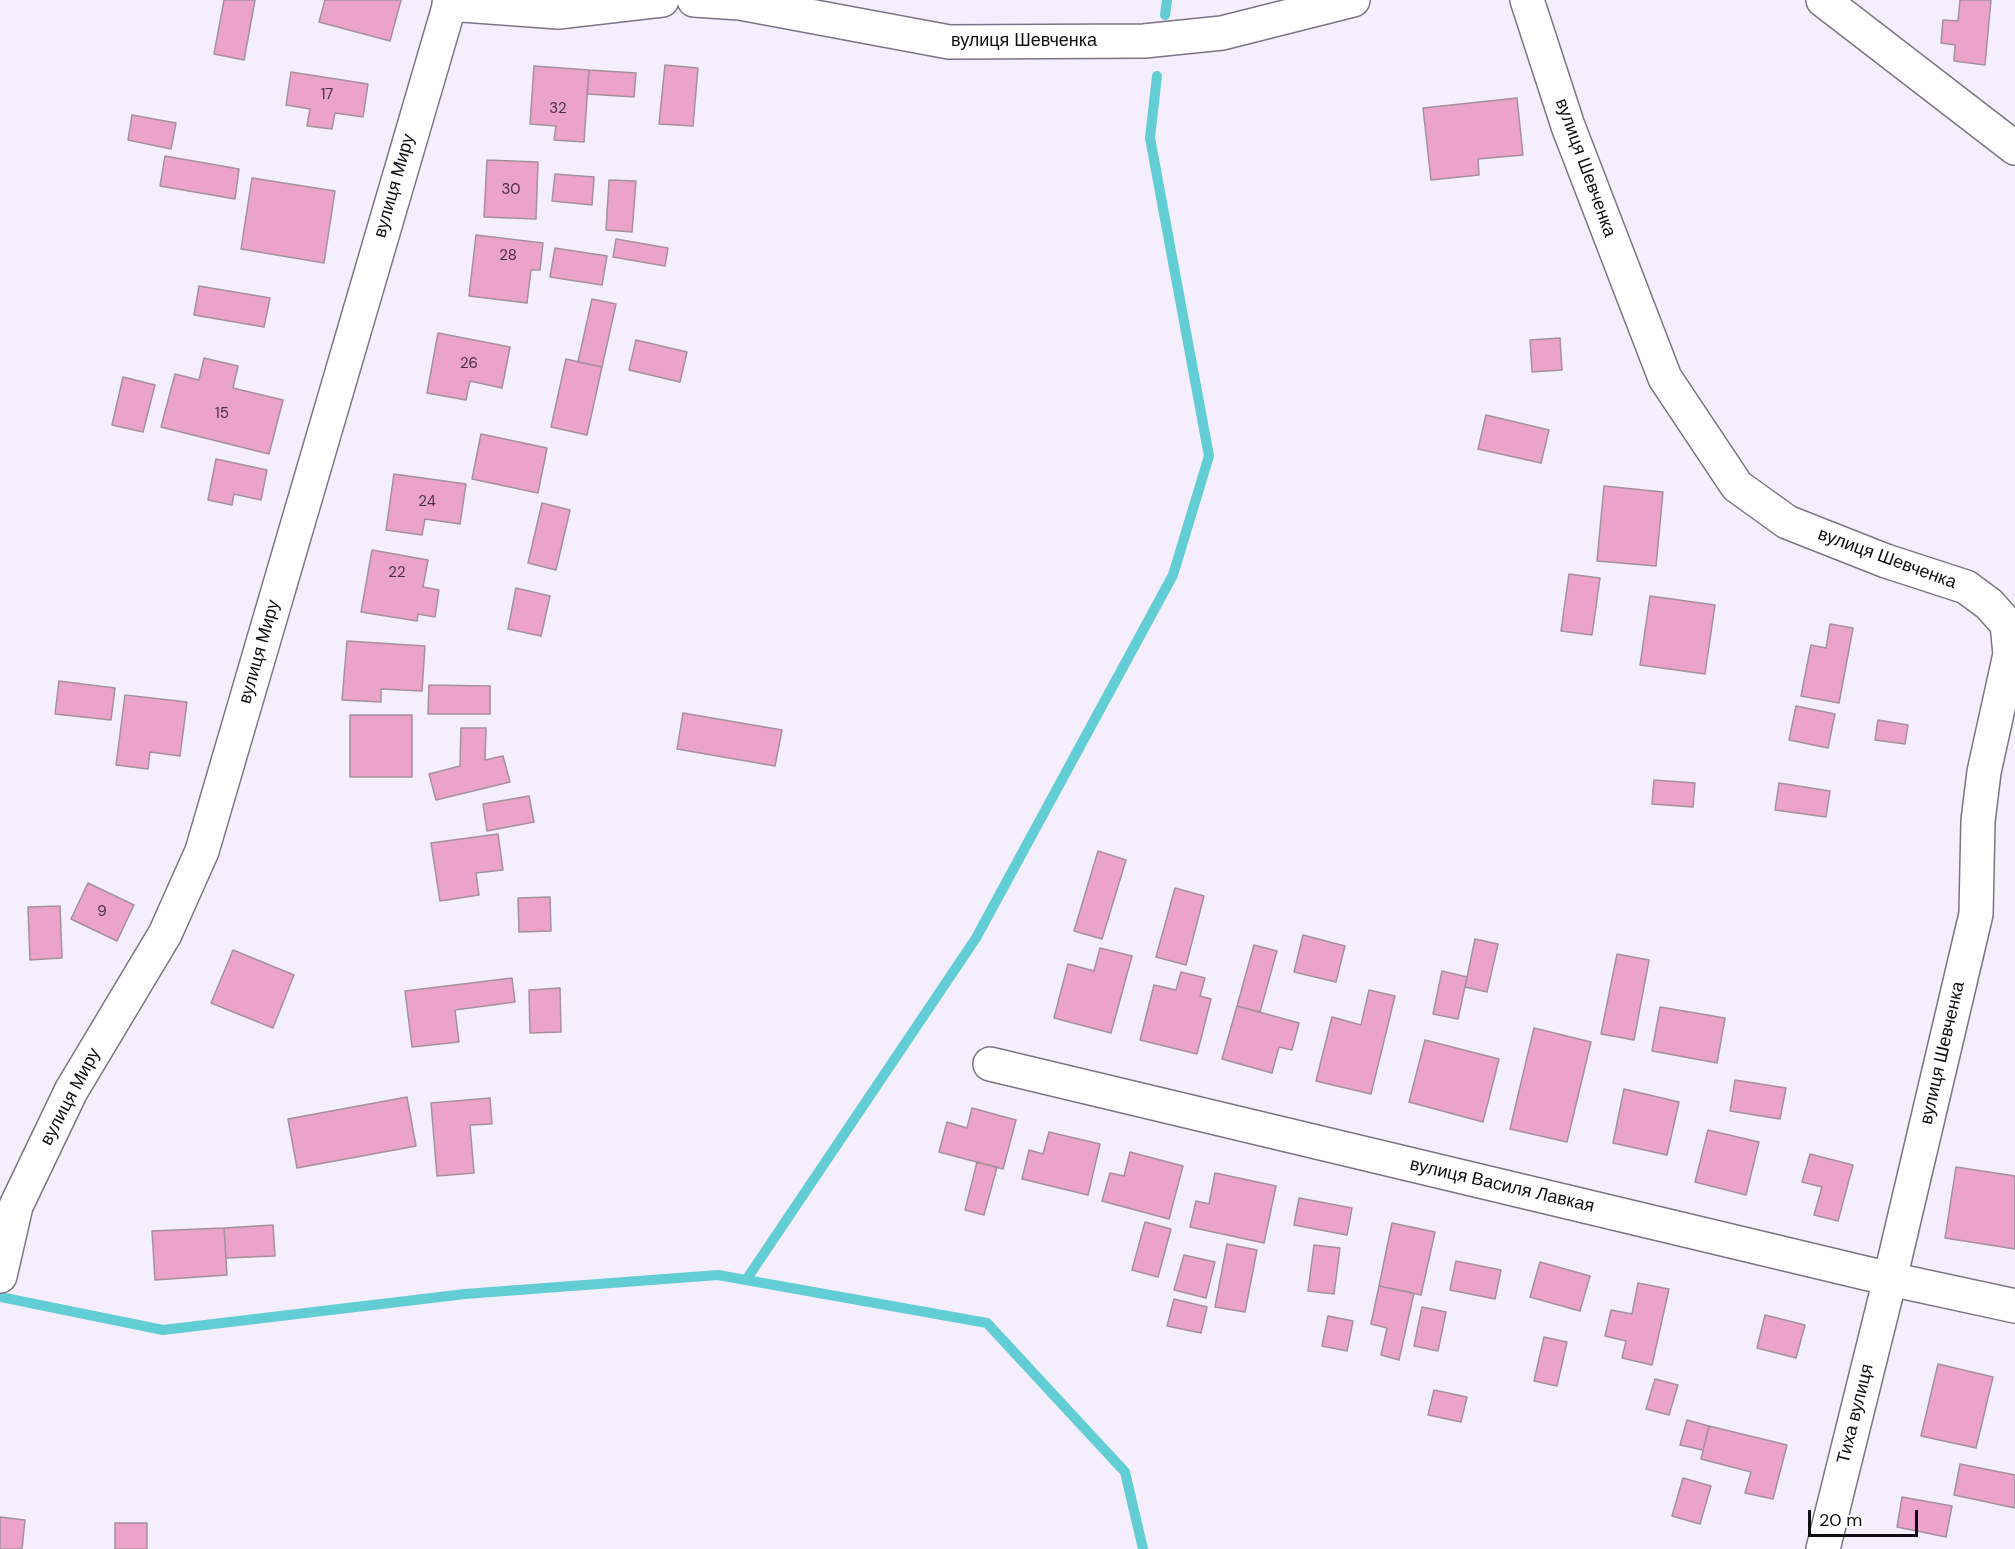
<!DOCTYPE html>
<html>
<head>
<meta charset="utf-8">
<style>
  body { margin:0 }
  #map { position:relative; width:2015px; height:1549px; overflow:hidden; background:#f5eefd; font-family:"DM Sans",sans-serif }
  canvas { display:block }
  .scale { position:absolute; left:1808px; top:1510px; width:110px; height:27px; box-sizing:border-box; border:3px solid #100d13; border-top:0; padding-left:8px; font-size:18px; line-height:21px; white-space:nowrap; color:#100d13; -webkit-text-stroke:4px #fff; paint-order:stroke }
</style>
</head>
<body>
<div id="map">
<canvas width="2015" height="1549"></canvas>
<div class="scale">20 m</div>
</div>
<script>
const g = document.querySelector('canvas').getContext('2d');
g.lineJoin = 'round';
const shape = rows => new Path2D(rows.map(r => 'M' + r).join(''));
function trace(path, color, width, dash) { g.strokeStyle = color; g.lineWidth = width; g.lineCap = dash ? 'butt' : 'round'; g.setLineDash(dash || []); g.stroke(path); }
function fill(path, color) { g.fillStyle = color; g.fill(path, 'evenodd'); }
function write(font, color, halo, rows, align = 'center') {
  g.font = font + ' "DM Sans",sans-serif'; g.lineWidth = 4.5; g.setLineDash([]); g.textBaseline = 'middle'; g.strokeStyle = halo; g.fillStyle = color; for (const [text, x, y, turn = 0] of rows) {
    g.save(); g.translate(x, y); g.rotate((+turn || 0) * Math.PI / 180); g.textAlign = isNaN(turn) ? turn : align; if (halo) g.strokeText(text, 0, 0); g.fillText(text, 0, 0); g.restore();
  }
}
trace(shape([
  [1165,15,1167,0],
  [746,1280,976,938,1173,575,1209,456,1150,138,1157,76],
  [0,1297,163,1330,465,1294,718,1275,987,1323,1125,1472,1143,1549]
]), '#63cdd5', 10);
const building = shape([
  [224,0,255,0,244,60,214,54,224,0],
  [325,0,401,0,390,41,319,22,325,0],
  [1960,0,1991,0,1985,65,1954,61,1955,45,1941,43,1943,20,1958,21,1960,0],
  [665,65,698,68,693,126,659,124,665,65],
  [534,66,589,70,584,142,554,140,556,126,530,124,534,66],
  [589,70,636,73,634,97,587,94,589,70],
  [291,72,368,84,363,117,335,113,332,129,307,126,310,109,286,105,291,72],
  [1517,98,1523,155,1478,159,1479,175,1431,180,1423,108,1517,98],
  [132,115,176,123,171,149,128,140,132,115],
  [165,156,239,169,235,199,160,186,165,156],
  [487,160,538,162,536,219,484,217,487,160],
  [555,174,594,177,592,205,552,201,555,174],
  [252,178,335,191,324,263,241,249,252,178],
  [609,180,636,181,632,232,606,230,609,180],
  [476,235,543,243,540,270,531,270,527,303,469,296,476,235],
  [616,239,668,248,665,266,613,257,616,239],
  [555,248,607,256,602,285,550,277,555,248],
  [199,286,270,298,264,327,194,315,199,286],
  [592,299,616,304,602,367,578,362,592,299],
  [438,333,510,347,502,388,470,381,466,400,427,393,438,333],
  [1560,338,1562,370,1532,372,1530,340,1560,338],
  [636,340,687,352,680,382,629,370,636,340],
  [204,358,238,366,233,388,283,400,269,454,161,427,175,374,199,380,204,358],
  [566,359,602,367,587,435,551,427,566,359],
  [123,377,155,385,143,432,112,425,123,377],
  [1486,415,1549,430,1541,463,1478,449,1486,415],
  [481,434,547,448,538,493,472,479,481,434],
  [216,459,267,470,261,500,234,494,232,505,208,500,216,459],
  [394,474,466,484,460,524,425,519,422,535,386,530,394,474],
  [1604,486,1663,492,1656,566,1597,561,1604,486],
  [542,503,570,510,556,570,528,563,542,503],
  [372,550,428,560,423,587,439,590,435,617,418,614,417,621,361,612,372,550],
  [1569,574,1600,578,1592,635,1561,631,1569,574],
  [516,588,550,596,541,636,508,629,516,588],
  [1650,596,1715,605,1705,674,1640,665,1650,596],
  [1830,624,1853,628,1839,703,1801,696,1811,645,1826,648,1830,624],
  [347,641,425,646,422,691,381,689,381,702,342,700,347,641],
  [59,681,115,688,111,720,55,714,59,681],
  [429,685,490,686,490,714,428,714,429,685],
  [125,695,187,702,180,756,150,752,148,769,116,765,125,695],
  [1796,706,1835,714,1828,748,1789,740,1796,706],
  [683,713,782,730,775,766,677,749,683,713],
  [350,715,412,715,412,777,350,777,350,715],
  [1878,720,1908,725,1905,744,1875,740,1878,720],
  [461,728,486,728,485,760,503,756,510,782,436,800,429,774,460,766,461,728],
  [1654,780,1695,783,1693,807,1652,804,1654,780],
  [1779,783,1830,791,1826,817,1775,810,1779,783],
  [529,796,534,822,487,831,483,804,529,796],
  [498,834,503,870,476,873,479,895,440,901,431,843,498,834],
  [1098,851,1126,860,1102,939,1074,931,1098,851],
  [88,883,134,905,117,941,71,919,88,883],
  [1175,888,1204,896,1186,965,1156,957,1175,888],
  [550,897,551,931,519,932,518,898,550,897],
  [60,906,62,958,30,960,28,907,60,906],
  [1303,935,1345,946,1336,982,1294,972,1303,935],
  [1475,939,1498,944,1487,992,1465,987,1475,939],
  [1254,945,1277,951,1260,1012,1237,1006,1254,945],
  [1100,948,1132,956,1111,1033,1054,1018,1068,964,1094,971,1100,948],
  [233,950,294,975,273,1028,211,1003,233,950],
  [1617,954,1649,960,1634,1040,1601,1034,1617,954],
  [1442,971,1467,977,1458,1019,1433,1014,1442,971],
  [1181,972,1205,978,1200,996,1211,999,1197,1054,1140,1040,1154,985,1176,990,1181,972],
  [512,978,515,1002,455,1010,459,1042,412,1047,405,991,512,978],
  [560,988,561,1032,530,1033,529,990,560,988],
  [1369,990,1395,996,1371,1094,1316,1081,1332,1017,1361,1025,1369,990],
  [1237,1006,1299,1023,1292,1050,1279,1047,1272,1073,1222,1059,1237,1006],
  [1660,1007,1725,1018,1717,1063,1652,1051,1660,1007],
  [1534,1028,1591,1042,1567,1142,1510,1129,1534,1028],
  [1425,1040,1499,1059,1483,1122,1409,1102,1425,1040],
  [1735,1080,1786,1088,1780,1119,1730,1111,1735,1080],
  [1624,1089,1679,1102,1667,1155,1613,1143,1624,1089],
  [407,1097,416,1146,297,1168,288,1119,407,1097],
  [490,1098,492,1124,470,1125,474,1173,437,1176,431,1103,490,1098],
  [972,1108,1016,1120,1003,1169,939,1152,947,1122,967,1128,972,1108],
  [1708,1130,1759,1142,1746,1195,1695,1182,1708,1130],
  [1049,1132,1100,1144,1088,1195,1022,1179,1029,1150,1043,1154,1049,1132],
  [1130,1152,1183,1166,1169,1219,1102,1201,1110,1173,1124,1176,1130,1152],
  [1810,1154,1853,1165,1838,1221,1814,1215,1822,1187,1802,1182,1810,1154],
  [977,1162,997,1167,984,1215,965,1210,977,1162],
  [1956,1167,2015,1176,2015,1249,1945,1238,1956,1167],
  [1215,1173,1276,1186,1264,1243,1190,1227,1196,1201,1209,1204,1215,1173],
  [1299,1198,1352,1208,1347,1235,1294,1225,1299,1198],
  [1145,1222,1171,1229,1158,1277,1132,1270,1145,1222],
  [1392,1223,1435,1232,1421,1295,1379,1286,1392,1223],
  [273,1225,275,1256,226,1258,224,1228,273,1225],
  [224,1228,227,1275,155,1280,152,1231,224,1228],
  [1227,1244,1257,1250,1245,1312,1215,1307,1227,1244],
  [1314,1245,1340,1248,1334,1294,1308,1291,1314,1245],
  [1184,1255,1215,1262,1206,1298,1174,1290,1184,1255],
  [1456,1261,1501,1270,1495,1299,1450,1290,1456,1261],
  [1540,1262,1590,1276,1580,1311,1530,1297,1540,1262],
  [1638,1283,1669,1289,1652,1365,1622,1358,1626,1341,1605,1336,1611,1310,1632,1314,1638,1283],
  [1379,1286,1414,1293,1399,1360,1381,1355,1387,1328,1371,1324,1379,1286],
  [1174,1299,1207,1307,1201,1333,1167,1326,1174,1299],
  [1422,1307,1446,1312,1438,1351,1414,1346,1422,1307],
  [1765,1315,1805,1325,1796,1358,1757,1348,1765,1315],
  [1328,1316,1353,1321,1347,1351,1322,1346,1328,1316],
  [1544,1337,1567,1342,1557,1386,1534,1381,1544,1337],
  [1938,1364,1993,1377,1976,1448,1921,1436,1938,1364],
  [1655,1379,1678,1385,1669,1415,1646,1409,1655,1379],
  [1434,1390,1467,1397,1461,1422,1428,1415,1434,1390],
  [1687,1420,1709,1426,1703,1450,1680,1445,1687,1420],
  [1709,1426,1787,1445,1773,1499,1745,1493,1751,1472,1701,1459,1709,1426],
  [1960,1464,2015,1475,2015,1508,1954,1495,1960,1464],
  [1683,1478,1711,1486,1700,1524,1672,1516,1683,1478],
  [1902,1497,1952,1506,1946,1537,1897,1527,1902,1497],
  [0,1517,25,1520,22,1549,0,1549,0,1517],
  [115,1523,147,1523,147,1549,115,1549,115,1523]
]);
fill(building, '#eca3c9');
trace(building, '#a4919b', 1.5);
const street = shape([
  [694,0,740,3,949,42,1144,41,1222,33,1353,0],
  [1527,0,1568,126,1665,378,1737,486,1787,522,1886,561,1966,587,1989,604,2007,624,2010,654,1984,772,1978,821,1976,914,1890,1279,1823,1549],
  [1823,0,2015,148],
  [449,4,558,12,662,0],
  [990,1064,1890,1279,2015,1306],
  [0,1276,16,1206,71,1091,165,934,202,851,451,0]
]);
trace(street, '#7b7484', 36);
trace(street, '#fff', 33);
write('15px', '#473240', null, [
  ["17",327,95],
  ["32",558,109],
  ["30",511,190],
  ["28",508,256],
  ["26",469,364],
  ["15",222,414],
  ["24",427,502],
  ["22",397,573],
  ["9",102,912]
]);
write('18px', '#100d13', '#fff', [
  ["вулиця Шевченка",1024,41],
  ["вулиця Шевченка",1585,168,70],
  ["вулиця Миру",395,186,-74],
  ["вулиця Шевченка",1887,559,20],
  ["вулиця Миру",260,652,-74],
  ["вулиця Шевченка",1943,1053,-77],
  ["вулиця Миру",71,1097,-62],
  ["вулиця Василя Лавкая",1502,1186,13],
  ["Тиха вулиця",1856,1414,-76]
]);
</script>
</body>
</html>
